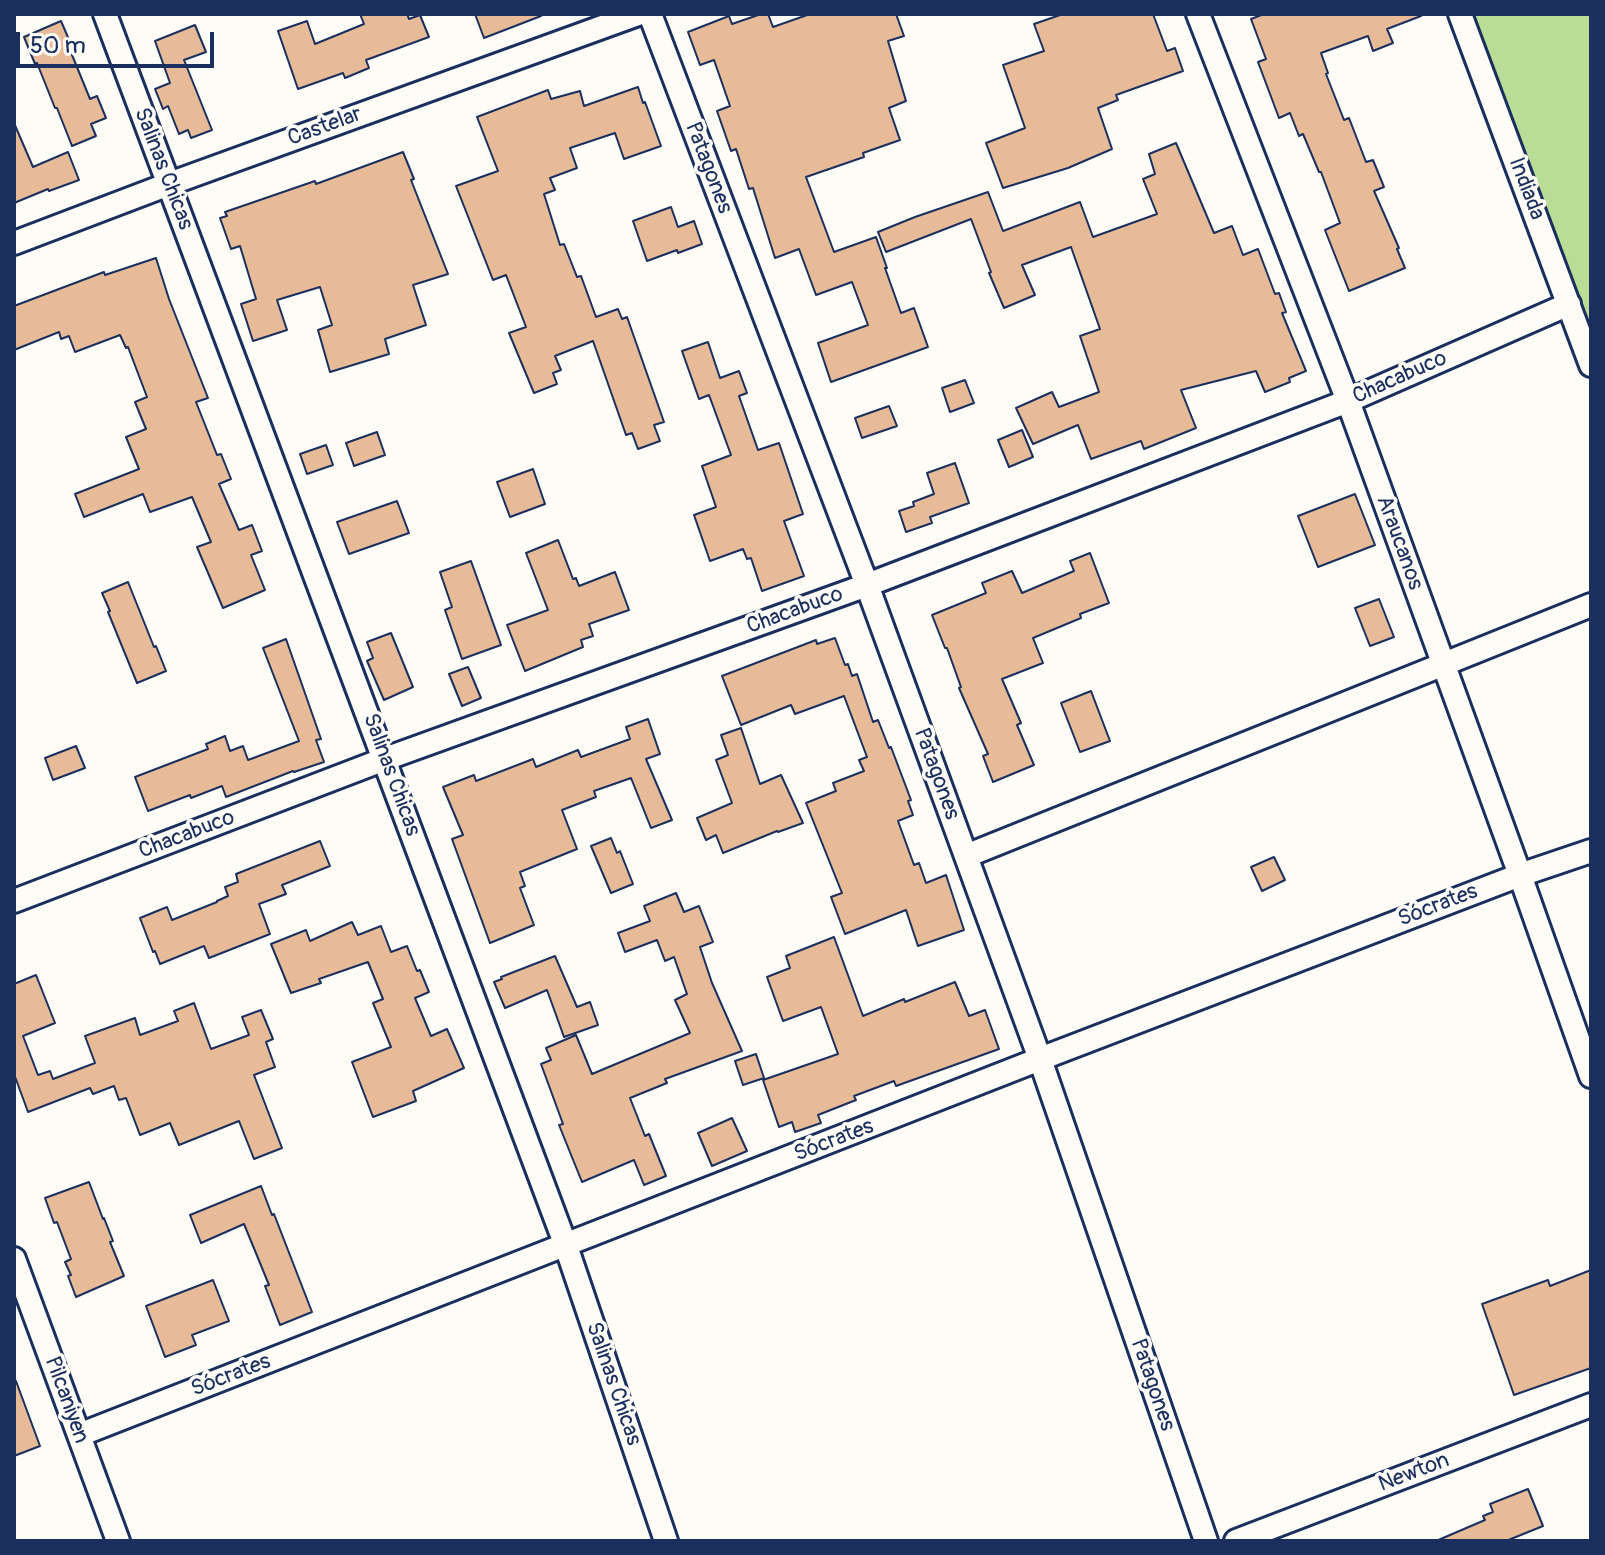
<!DOCTYPE html>
<html>
<head>
<meta charset="utf-8">
<style>
  body { margin:0 }
  #map { position:relative; width:1605px; height:1555px; overflow:hidden; background:#fdfcf7; font-family:Pangolin,sans-serif }
  canvas { display:block }
  .frame { position:absolute; inset:0; border:16px solid #1b2f5e; pointer-events:none }
  .scale { position:absolute; left:16px; top:32px; width:198px; height:36px; box-sizing:border-box; border:4px solid #1b2f5e; border-top:0; padding-left:10px; font-size:24px; line-height:28px; white-space:nowrap; color:#1b2f5e; -webkit-text-stroke:6px #fdfcf7; paint-order:stroke }
</style>
</head>
<body>
<div id="map">
<canvas width="1605" height="1555"></canvas>
<div class="frame"></div>
<div class="scale">50 m</div>
</div>
<script>
const g = document.querySelector('canvas').getContext('2d');
g.lineJoin = 'round';
function fill(path, color) { g.fillStyle = color; g.fill(path, 'evenodd'); }
const shape = rows => new Path2D(rows.map(r => 'M' + r).join(''));
function trace(path, color, width, dash) { g.strokeStyle = color; g.lineWidth = width; g.lineCap = dash ? 'butt' : 'round'; g.setLineDash(dash || []); g.stroke(path); }
function write(font, color, halo, rows, align = 'center') {
  g.font = font + ' Pangolin,sans-serif'; g.lineWidth = 7; g.setLineDash([]); g.textBaseline = 'middle'; g.strokeStyle = halo; g.fillStyle = color; for (const [text, x, y, turn = 0] of rows) {
    g.save(); g.translate(x, y); g.rotate((+turn || 0) * Math.PI / 180); g.textAlign = isNaN(turn) ? turn : align; if (halo) g.strokeText(text, 0, 0); g.fillText(text, 0, 0); g.restore();
  }
}
fill(shape([
  [1470,14,1591,14,1591,330]
]), '#b9dd97');
const building = shape([
  [360,14,407,14,409,19,420,15,429,37,366,60,369,68,345,78,343,73,298,89,278,31,307,21,315,44,364,24,360,14],
  [475,14,540,14,541,16,484,38,475,14],
  [761,14,768,14,773,27,810,14,896,14,904,36,888,41,906,101,889,108,900,140,863,153,864,157,806,177,834,252,876,237,887,268,885,268,901,313,914,308,928,347,831,382,818,343,868,325,852,282,816,295,799,249,775,258,753,188,749,189,736,149,731,151,717,111,730,106,714,60,700,65,688,32,729,16,732,24,761,14],
  [1063,14,1153,14,1167,51,1175,48,1183,71,1116,95,1118,100,1098,108,1112,149,1068,168,1003,188,986,143,1025,128,1003,65,1044,51,1034,24,1063,14],
  [1264,14,1420,14,1421,16,1387,29,1393,43,1373,51,1368,36,1321,53,1328,73,1326,74,1344,120,1349,118,1366,162,1373,160,1384,187,1374,191,1399,248,1397,249,1405,268,1349,291,1325,230,1340,223,1321,172,1319,172,1303,134,1299,136,1290,113,1279,118,1258,62,1266,59,1251,19,1264,14],
  [61,21,73,49,70,50,90,99,97,96,106,118,91,124,96,136,72,146,57,108,55,108,37,63,35,64,24,37,61,21],
  [195,25,206,52,184,60,212,130,191,138,188,130,179,134,168,106,163,109,155,89,170,83,155,41,195,25],
  [638,87,643,103,645,102,661,146,624,159,615,133,570,148,577,168,550,178,555,190,544,194,560,245,564,244,577,277,581,276,596,317,618,309,622,319,627,317,664,422,654,425,660,441,638,449,632,433,626,435,593,341,555,356,561,370,553,373,557,384,534,393,509,333,526,327,506,275,493,280,456,186,498,171,477,117,548,90,551,99,580,91,584,106,638,87],
  [14,123,33,167,68,152,79,180,49,191,48,189,14,203,14,123],
  [1176,143,1214,233,1232,226,1243,255,1258,249,1275,294,1279,293,1286,312,1282,313,1306,371,1289,378,1290,382,1265,392,1256,371,1181,390,1196,428,1144,449,1141,441,1091,459,1078,425,1033,444,1016,408,1052,392,1059,407,1099,392,1080,336,1100,329,1071,247,1022,265,1035,295,1004,308,989,273,991,272,971,219,886,252,878,232,915,217,988,192,1003,231,1080,202,1093,237,1157,214,1143,179,1155,174,1149,154,1176,143],
  [403,152,414,179,411,180,448,274,413,285,426,325,385,339,389,354,330,372,318,330,332,325,320,287,277,300,287,330,253,341,241,304,256,299,240,246,231,249,220,218,227,216,225,212,315,181,316,184,403,152],
  [671,207,678,227,694,221,702,244,678,253,677,250,647,261,633,221,671,207],
  [156,258,169,299,208,398,196,402,217,455,221,454,231,479,219,484,239,530,252,525,262,551,251,555,265,590,223,608,197,547,211,542,192,497,150,512,143,494,84,517,75,494,139,469,126,437,146,429,135,402,147,397,128,347,126,348,120,335,75,352,69,336,61,339,59,332,14,350,14,306,104,272,105,275,156,258],
  [708,342,720,378,739,371,747,393,739,396,758,450,779,443,803,514,784,521,804,576,762,591,751,558,747,559,743,549,710,561,694,515,716,507,702,466,731,455,709,395,699,399,682,351,708,342],
  [965,380,974,403,950,412,942,388,965,380],
  [889,406,897,426,862,438,855,418,889,406],
  [1022,430,1033,457,1009,467,998,440,1022,430],
  [377,432,385,455,354,466,346,443,377,432],
  [326,445,333,465,307,474,300,454,326,445],
  [955,463,969,503,930,517,932,523,906,532,899,511,914,506,913,502,934,494,927,473,955,463],
  [533,469,545,504,510,517,497,482,533,469],
  [1355,494,1375,545,1318,567,1298,516,1355,494],
  [397,501,409,533,349,554,337,522,397,501],
  [558,540,573,579,576,578,579,586,615,572,629,610,589,624,593,636,581,640,583,647,525,671,507,625,548,610,526,553,558,540],
  [1090,553,1109,603,1080,614,1081,618,1033,638,1043,663,1002,679,1021,723,1017,725,1034,765,993,782,983,756,988,754,959,688,961,687,947,648,945,648,932,615,986,593,982,583,1012,571,1022,593,1074,571,1070,561,1090,553],
  [471,561,501,645,462,659,445,610,452,607,440,572,471,561],
  [128,582,154,647,156,646,166,671,137,683,108,612,110,611,102,593,128,582],
  [1379,599,1394,637,1370,646,1355,608,1379,599],
  [391,633,413,687,384,700,367,661,373,658,367,642,391,633],
  [835,638,845,665,848,664,852,676,857,674,873,722,878,720,889,748,891,747,911,800,908,801,913,815,898,821,914,865,919,863,926,883,946,875,964,930,918,946,906,910,845,934,831,897,842,893,806,803,836,791,833,783,864,771,859,760,867,757,844,696,795,714,791,705,741,725,722,676,816,640,817,644,835,638],
  [286,639,321,739,316,740,324,762,294,772,293,771,226,797,222,786,191,798,190,795,148,811,135,777,208,749,206,744,225,736,230,751,243,746,248,760,299,741,263,648,286,639],
  [468,667,481,698,462,706,449,674,468,667],
  [1091,691,1110,741,1080,752,1061,703,1091,691],
  [648,719,660,754,646,759,672,820,651,828,631,778,594,791,596,797,562,810,577,849,520,872,525,886,520,888,534,925,490,943,452,839,463,835,443,787,474,775,476,781,533,759,536,767,578,750,581,757,630,739,626,727,648,719],
  [741,728,760,784,781,775,803,823,778,832,777,831,723,853,716,835,706,840,697,818,732,803,716,760,728,755,721,735,741,728],
  [76,746,85,768,53,780,45,758,76,746],
  [611,838,617,853,620,851,633,884,611,893,591,846,611,838],
  [320,841,330,866,282,885,286,894,259,904,270,934,209,958,204,946,160,964,155,951,153,952,140,918,167,907,172,920,217,902,217,901,228,896,225,887,238,882,236,874,320,841],
  [1274,857,1285,880,1262,891,1251,867,1274,857],
  [676,893,684,912,699,906,713,942,700,947,712,983,742,1051,665,1079,667,1083,630,1098,645,1136,649,1134,666,1176,644,1185,634,1160,582,1182,559,1125,563,1124,541,1064,551,1060,546,1048,576,1035,592,1074,690,1033,675,1000,687,994,674,957,665,961,657,940,625,952,618,933,650,921,644,906,676,893],
  [352,922,358,935,381,926,391,952,407,946,417,971,420,970,429,992,415,998,431,1036,447,1029,464,1068,413,1091,416,1101,373,1117,352,1062,391,1047,373,1003,383,999,368,962,319,979,321,983,291,993,271,944,306,930,310,941,352,922],
  [834,937,863,1016,904,999,905,1002,955,982,969,1016,985,1010,999,1049,896,1086,894,1081,854,1096,856,1100,818,1115,821,1123,795,1132,792,1122,779,1127,763,1080,838,1054,821,1007,783,1021,767,977,790,968,786,956,834,937],
  [555,956,577,1007,590,1002,598,1025,564,1037,547,990,505,1008,494,982,502,979,501,977,555,956],
  [36,975,55,1023,23,1036,38,1075,50,1071,53,1079,95,1063,85,1036,135,1018,140,1035,178,1021,174,1011,194,1003,211,1049,249,1035,242,1017,261,1010,273,1039,266,1042,275,1067,254,1075,282,1148,254,1159,239,1121,179,1145,170,1123,140,1135,126,1098,119,1100,114,1086,93,1094,90,1088,28,1112,14,1074,14,984,36,975],
  [756,1054,764,1078,743,1085,735,1061,756,1054],
  [732,1118,747,1151,712,1166,698,1133,732,1118],
  [89,1182,103,1219,104,1218,113,1241,110,1242,124,1276,76,1297,68,1276,71,1275,65,1262,71,1259,57,1222,54,1223,45,1198,89,1182],
  [261,1186,272,1215,274,1214,312,1312,280,1325,265,1286,269,1285,244,1224,201,1243,190,1215,261,1186],
  [1591,1270,1591,1368,1514,1395,1482,1304,1548,1280,1550,1286,1591,1270],
  [213,1280,229,1321,192,1335,196,1345,165,1357,146,1306,213,1280],
  [14,1381,16,1381,40,1446,14,1456,14,1381],
  [1528,1489,1543,1526,1506,1541,1436,1541,1485,1520,1483,1516,1493,1512,1490,1504,1528,1489]
]);
fill(building, '#e7bb97');
trace(building, '#1b2f5e', 2);
const street = shape([
  [105,14,566,1246,666,1541],
  [650,14,867,585,1040,1059,1206,1541],
  [1198,14,1348,401,1520,875,1591,1076],
  [1460,14,1591,365],
  [14,243,169,184,638,14],
  [966,856,1591,605],
  [14,901,385,759,867,585,1348,401,1569,304],
  [14,1259,118,1541],
  [79,1435,1040,1059,1520,875,1591,851],
  [1236,1541,1591,1405]
]);
trace(street, '#1b2f5e', 28);
trace(street, '#fdfcf7', 22);
write('22px', '#1b2f5e', '#fdfcf7', [
  ["Castelar",325,127,-20],
  ["Patagones",708,168,69],
  ["Salinas Chicas",163,169,69],
  ["Indiada",1526,189,69],
  ["Chacabuco",1400,378,-24],
  ["Araucanos",1399,543,70],
  ["Chacabuco",795,611,-20],
  ["Patagones",936,774,70],
  ["Salinas Chicas",391,775,70],
  ["Chacabuco",187,835,-21],
  ["Sócrates",1438,906,-21],
  ["Sócrates",834,1141,-21],
  ["Sócrates",231,1376,-21],
  ["Salinas Chicas",613,1384,71],
  ["Patagones",1152,1385,71],
  ["Pilcaniyen",66,1400,70],
  ["Newton",1414,1473,-21]
]);
</script>
</body>
</html>
